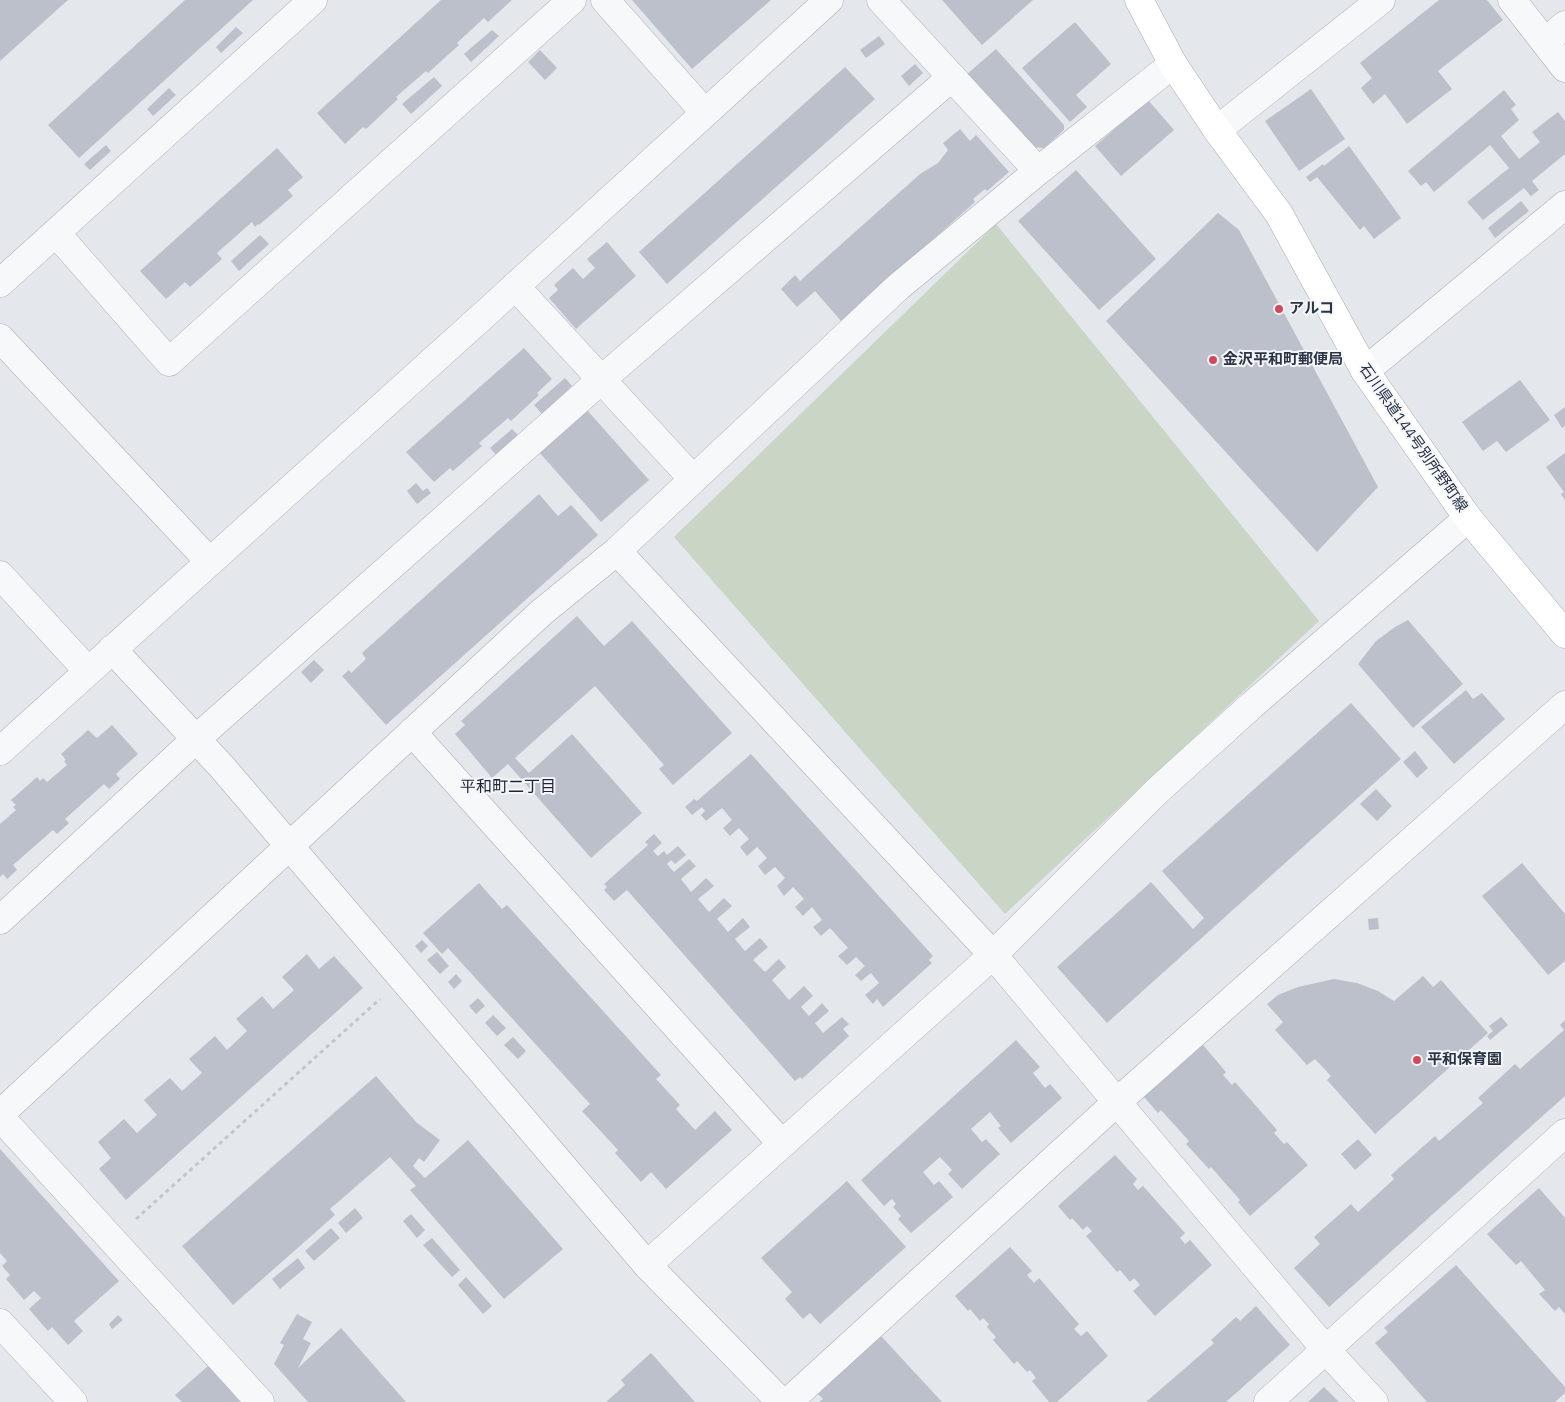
<!DOCTYPE html>
<html>
<head>
<meta charset="utf-8">
<style>
  body { margin:0 }
  canvas { display:block; background:#e4e7ec }
</style>
</head>
<body>
<canvas width="1565" height="1402"></canvas>
<script>
const g = document.querySelector('canvas').getContext('2d');
g.lineJoin = 'round';
function fill(path, color) { g.fillStyle = color; g.fill(path, 'evenodd'); }
const shape = rows => new Path2D(rows.map(r => 'M' + r).join(''));
function trace(path, color, width, dash) { g.strokeStyle = color; g.lineWidth = width; g.lineCap = dash ? 'butt' : 'round'; g.setLineDash(dash || []); g.stroke(path); }
function write(font, color, halo, rows, align = 'center') {
  g.font = font + ' "IBM Plex Sans","Noto Sans JP",sans-serif'; g.lineWidth = 4; g.setLineDash([]); g.textBaseline = 'middle'; g.strokeStyle = halo; g.fillStyle = color; for (const [text, x, y, turn = 0] of rows) {
    g.save(); g.translate(x, y); g.rotate((+turn || 0) * Math.PI / 180); g.textAlign = isNaN(turn) ? turn : align; if (halo) g.strokeText(text, 0, 0); g.fillText(text, 0, 0); g.restore();
  }
}
fill(shape([
  [996,224,1319,621,1005,914,674,537]
]), '#c9d6c5');
fill(shape([
  [0,0,68,0,0,61],
  [185,0,253,0,79,158,48,125],
  [441,0,512,0,488,22,484,18,457,43,459,45,428,73,426,71,396,97,398,99,366,129,363,127,345,144,317,113],
  [632,0,771,0,692,69],
  [942,0,1033,0,982,45],
  [1439,0,1487,0,1503,20,1438,71,1452,89,1407,124,1385,94,1373,104,1361,88,1372,78,1360,63],
  [1075,22,1111,64,1076,95,1087,107,1070,122,1022,68],
  [236,27,243,33,221,53,216,47],
  [492,30,499,36,471,62,464,54],
  [879,36,885,44,866,58,860,50],
  [996,49,1064,125,1064,130,1044,148,1033,147,967,74],
  [540,50,557,68,545,80,528,62],
  [915,64,923,73,909,86,901,76],
  [845,67,875,99,667,284,639,252],
  [434,77,442,86,411,114,402,104],
  [169,88,176,95,153,116,147,109],
  [1311,89,1345,139,1299,171,1265,121],
  [1504,90,1516,105,1511,109,1519,120,1501,136,1519,159,1540,142,1532,132,1558,112,1565,121,1565,154,1532,181,1539,190,1531,196,1524,188,1483,220,1467,202,1509,168,1490,145,1434,192,1426,182,1421,186,1408,171],
  [1148,100,1174,130,1121,176,1095,146],
  [960,129,970,141,976,135,1009,172,987,191,985,189,973,199,975,202,841,321,815,291,797,307,781,289,795,275,800,281,920,174,938,163,948,150,943,143],
  [106,145,111,151,90,170,84,164],
  [1349,146,1401,218,1374,239,1364,226,1360,230,1317,177,1310,182,1306,177,1323,164,1324,166],
  [277,148,303,177,288,190,293,196,259,225,258,224,255,227,252,222,217,253,222,259,190,287,185,282,166,299,140,271],
  [1076,170,1156,259,1099,310,1018,221],
  [1521,201,1529,211,1495,238,1488,228],
  [1218,213,1239,230,1378,487,1317,552,1106,321],
  [260,235,269,244,239,271,231,261],
  [607,242,636,276,576,329,549,298,558,290,554,285,573,268,583,279,595,268,587,259],
  [524,348,552,379,537,393,539,395,511,421,508,418,479,443,482,446,453,471,450,468,434,482,406,452],
  [565,378,572,386,542,414,534,405],
  [1520,380,1550,420,1506,452,1497,441,1483,451,1462,422],
  [1565,407,1565,426,1562,428,1554,415],
  [587,410,649,480,601,522,539,452],
  [512,429,519,436,497,456,490,448],
  [1565,453,1565,500,1561,494,1564,492,1546,467],
  [416,483,423,491,427,488,431,493,417,504,407,491],
  [539,494,558,516,571,505,598,535,386,725,342,676,349,670,351,673,366,659,362,653],
  [577,616,604,646,632,621,732,733,673,785,659,769,664,765,595,686,515,758,529,773,572,734,642,813,591,858,508,764,492,778,455,734,465,725,461,721],
  [1408,620,1463,684,1413,728,1358,664,1376,641,1395,627],
  [314,660,324,670,311,683,301,672],
  [1466,690,1473,699,1482,693,1505,719,1454,764,1421,727],
  [1351,703,1401,759,1107,1023,1057,967,1151,882,1193,929,1204,918,1162,871],
  [112,725,138,754,116,774,120,779,109,789,104,784,65,819,69,823,57,834,53,830,13,865,17,870,7,879,3,874,0,877,0,824,16,810,13,807,16,805,11,800,37,777,40,781,43,778,47,782,67,765,64,761,66,760,61,754,88,730,97,738],
  [1415,751,1428,768,1417,778,1403,762],
  [751,754,933,956,929,960,932,963,883,1007,877,999,873,1004,865,995,879,983,871,973,861,981,855,975,865,966,856,957,847,965,838,956,848,948,830,928,821,936,813,927,822,920,812,907,803,916,795,907,804,899,793,887,784,896,777,886,785,878,775,867,765,875,761,870,758,866,767,858,757,847,747,856,740,847,749,839,739,828,730,836,723,828,732,820,722,808,706,821,701,815,705,811,702,807,692,815,685,807,694,799,697,801],
  [1376,789,1392,806,1377,821,1360,804],
  [654,834,662,843,653,851,658,856,664,851,667,855,678,846,686,855,675,864,671,860,667,864,674,872,689,859,696,866,681,879,691,892,706,878,714,886,698,899,709,912,724,898,732,906,717,919,728,932,743,918,750,927,735,939,745,951,760,938,768,947,753,960,765,972,779,959,786,967,772,980,789,1000,804,986,813,996,801,1007,809,1016,822,1003,829,1011,815,1023,823,1033,842,1017,849,1024,843,1029,849,1036,802,1079,800,1077,795,1081,627,890,614,901,604,890,607,887,604,884,648,845,645,842],
  [1522,863,1565,914,1565,961,1548,975,1482,896],
  [479,883,502,909,507,905,661,1075,656,1079,680,1105,676,1109,695,1130,715,1111,732,1130,666,1189,651,1172,641,1182,615,1153,618,1150,582,1111,590,1104,448,948,442,954,423,933],
  [1378,918,1379,929,1369,930,1368,919],
  [422,940,428,946,421,953,415,946],
  [437,952,449,966,440,974,427,960],
  [307,954,319,969,334,956,363,988,126,1200,99,1169,111,1158,98,1142,124,1119,137,1133,157,1115,144,1100,170,1078,182,1091,202,1073,189,1059,215,1036,227,1050,247,1031,236,1019,262,996,273,1009,294,990,282,977],
  [456,974,462,981,454,989,448,982],
  [1423,976,1433,987,1441,980,1488,1033,1375,1134,1327,1080,1331,1076,1315,1059,1307,1065,1275,1030,1283,1022,1267,1004,1278,995,1298,987,1334,979,1357,983,1378,991,1394,1001],
  [478,998,485,1006,476,1014,469,1006],
  [493,1015,506,1028,497,1036,485,1023],
  [1501,1017,1508,1025,1490,1040,1487,1036,1493,1031,1489,1026],
  [1565,1020,1565,1096,1329,1307,1294,1268,1320,1244,1314,1237,1351,1204,1358,1212,1394,1179,1391,1175,1435,1136,1439,1141,1483,1103,1478,1098,1515,1064,1520,1069,1564,1030,1560,1025],
  [513,1037,526,1051,518,1059,504,1045],
  [1016,1040,1040,1067,1033,1073,1045,1088,1050,1084,1062,1098,1011,1143,998,1128,1001,1126,990,1112,971,1129,982,1142,986,1139,1000,1154,962,1189,948,1174,952,1170,940,1157,923,1172,934,1185,939,1181,953,1197,911,1233,898,1219,901,1216,893,1207,896,1204,892,1199,884,1206,861,1180],
  [1203,1045,1226,1072,1223,1075,1232,1085,1235,1082,1277,1130,1274,1133,1284,1144,1287,1142,1308,1165,1250,1216,1238,1202,1240,1200,1211,1167,1209,1169,1186,1144,1189,1141,1161,1110,1158,1113,1144,1097],
  [376,1076,417,1123,440,1140,424,1162,419,1158,413,1166,425,1178,468,1140,563,1249,504,1299,410,1190,416,1186,390,1157,330,1209,335,1215,233,1305,182,1246],
  [1358,1139,1372,1155,1355,1170,1341,1154],
  [0,1149,119,1281,74,1321,83,1331,68,1345,52,1327,48,1331,29,1309,41,1298,34,1291,24,1300,6,1279,10,1275,2,1266,7,1261,0,1253],
  [1115,1155,1137,1179,1133,1184,1138,1190,1143,1186,1185,1233,1180,1238,1185,1244,1190,1240,1212,1265,1155,1316,1133,1291,1140,1285,1134,1278,1130,1282,1120,1270,1117,1272,1086,1236,1092,1231,1087,1226,1083,1230,1072,1218,1070,1220,1058,1206],
  [847,1181,906,1247,820,1324,810,1313,803,1319,785,1299,792,1292,761,1258],
  [1539,1188,1565,1218,1565,1314,1559,1307,1555,1311,1539,1294,1545,1290,1521,1261,1516,1265,1487,1234],
  [355,1208,363,1218,346,1233,338,1223],
  [411,1214,425,1230,417,1238,403,1221],
  [331,1228,340,1238,314,1261,305,1251],
  [432,1238,460,1270,452,1277,423,1245],
  [1010,1247,1032,1271,1027,1275,1034,1283,1039,1278,1079,1324,1074,1329,1081,1336,1087,1331,1108,1356,1057,1402,1049,1402,1032,1381,1036,1378,1030,1370,1027,1372,1017,1361,1014,1364,993,1340,996,1337,987,1327,989,1324,983,1318,980,1321,970,1309,968,1311,955,1296],
  [298,1258,305,1268,280,1289,272,1279],
  [1456,1265,1565,1387,1565,1393,1555,1402,1427,1402,1375,1343,1388,1332,1384,1328],
  [466,1277,492,1306,483,1314,458,1285],
  [1256,1306,1290,1345,1226,1402,1146,1402,1214,1343,1211,1340,1236,1317,1240,1321],
  [297,1314,312,1322,303,1339,311,1343,298,1368,341,1328,406,1402,308,1402,274,1364,284,1345,280,1343],
  [118,1315,123,1320,112,1329,109,1324],
  [881,1336,942,1402,819,1402,823,1399,817,1393],
  [651,1353,695,1402,606,1402,625,1385,621,1380],
  [208,1366,230,1390,240,1402,182,1402,175,1395],
  [1324,1387,1339,1402,1308,1402]
]), '#bbc0ca');
const minor = shape([
  [605,0,705,113],
  [881,0,1038,171],
  [1512,0,1565,68],
  [1545,42,1565,25],
  [1217,130,1381,0],
  [56,233,169,362,572,0],
  [0,283,313,0],
  [515,286,693,479],
  [0,338,210,562],
  [1365,371,1565,205],
  [617,551,993,955,1326,1350,1374,1402],
  [0,575,88,671],
  [112,649,222,767,647,1265,781,1402],
  [412,732,782,1144],
  [0,751,486,313,829,0],
  [0,920,196,739,601,380,952,77],
  [0,1114,542,612,617,551,898,287,1038,171,1173,64],
  [0,1117,260,1402],
  [647,1265,993,955,1157,791,1252,705,1468,518],
  [0,1323,73,1402],
  [788,1402,1117,1102,1565,705],
  [1268,1402,1565,1133]
]);
const major = shape([
  [1139,0,1173,64,1217,130,1279,214,1365,371,1468,518,1565,634]
]);
trace(minor, '#a9aeb7', 29);
trace(major, '#a3abb8', 29);
trace(shape([
  [136,1219,380,999]
]), '#c2c5cb', 3, [4, 4]);
trace(minor, '#f7f8fa', 28);
trace(major, '#fff', 28);
for (const [x, y, r, color] of [
  [1279,309,5,"#d1495b"],
  [1213,360,5,"#d1495b"],
  [1417,1060,5,"#d1495b"]
]) { const dot = new Path2D(); dot.arc(x, y, r, 0, 2 * Math.PI); g.fillStyle = color; g.fill(dot); trace(dot, '#f4f6f9', 2); }
write('bold 15px', '#2b3445', '#f4f6f9', [
  ["アルコ",1289,309],
  ["金沢平和町郵便局",1223,360],
  ["平和保育園",1427,1060]
], 'left');
write('15px', '#2b3445', '#f4f6f9', [
  ["石川県道144号別所野町線",1413,438,55]
]);
write('16px', '#1d2536', '#f4f6f9', [
  ["平和町二丁目",508,787]
]);
</script>
</body>
</html>
